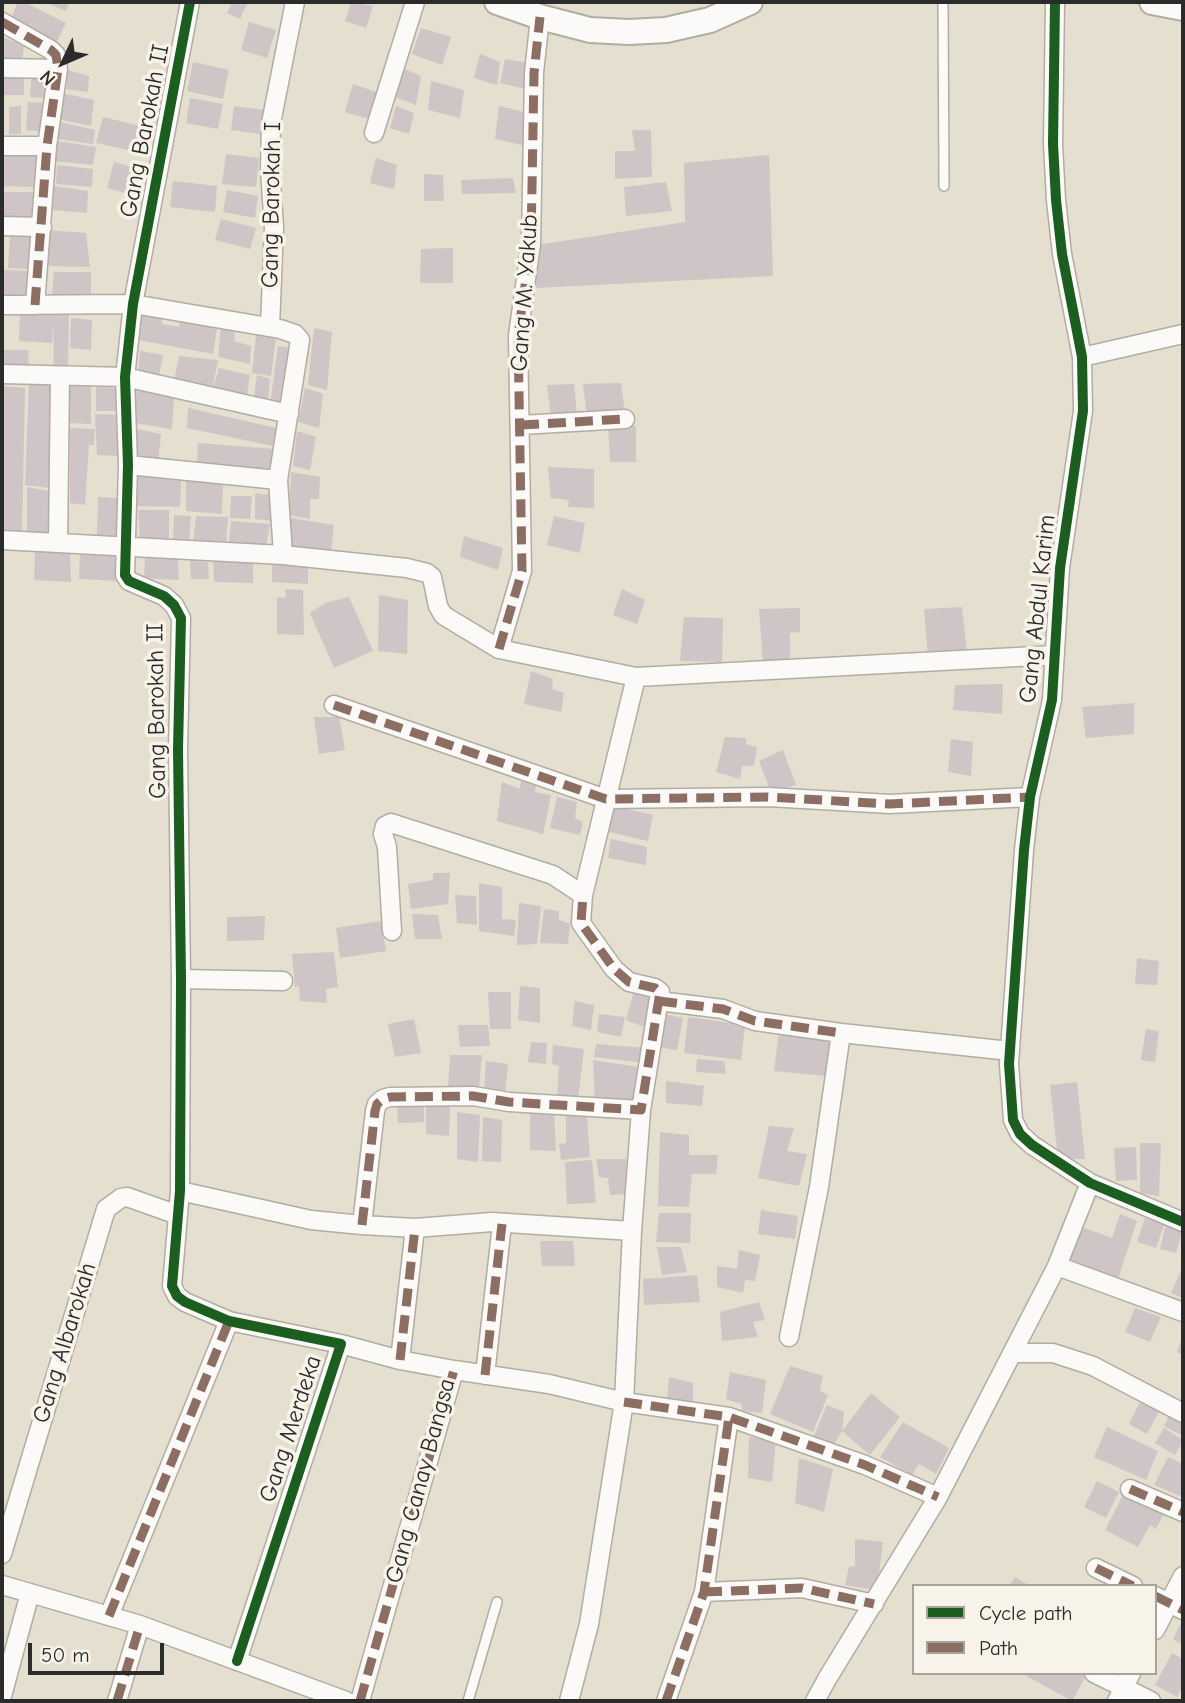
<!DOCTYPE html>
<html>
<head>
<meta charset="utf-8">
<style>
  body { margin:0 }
  #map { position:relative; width:1185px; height:1703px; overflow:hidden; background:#e4dfce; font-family:"Comic Neue",sans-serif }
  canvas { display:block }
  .frame { position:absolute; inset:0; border:4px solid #2b2b2b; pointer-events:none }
  .legend { position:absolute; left:912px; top:1584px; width:245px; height:91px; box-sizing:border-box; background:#f7f3e8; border:2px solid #a5a39c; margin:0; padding:9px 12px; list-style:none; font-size:21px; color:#2b2b2b }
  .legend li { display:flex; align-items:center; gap:14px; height:35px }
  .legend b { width:35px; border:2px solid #a5a39c }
  .north { position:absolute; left:28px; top:28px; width:70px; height:70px; -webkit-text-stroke:5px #f7f3e8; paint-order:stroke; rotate:226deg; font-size:19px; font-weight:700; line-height:28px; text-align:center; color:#2b2b2b }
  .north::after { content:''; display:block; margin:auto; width:24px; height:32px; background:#2b2b2b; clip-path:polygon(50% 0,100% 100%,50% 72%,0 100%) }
  .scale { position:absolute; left:28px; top:1643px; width:136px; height:32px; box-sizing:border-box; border:4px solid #2b2b2b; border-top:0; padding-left:9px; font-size:21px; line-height:24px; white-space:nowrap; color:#2b2b2b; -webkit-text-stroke:5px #f7f3e8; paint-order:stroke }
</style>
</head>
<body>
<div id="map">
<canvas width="1185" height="1703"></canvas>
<div class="frame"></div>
<ul class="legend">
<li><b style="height:9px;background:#1b5e20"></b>Cycle path</li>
<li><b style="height:9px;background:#8d6e63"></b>Path</li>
</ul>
<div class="north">N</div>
<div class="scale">50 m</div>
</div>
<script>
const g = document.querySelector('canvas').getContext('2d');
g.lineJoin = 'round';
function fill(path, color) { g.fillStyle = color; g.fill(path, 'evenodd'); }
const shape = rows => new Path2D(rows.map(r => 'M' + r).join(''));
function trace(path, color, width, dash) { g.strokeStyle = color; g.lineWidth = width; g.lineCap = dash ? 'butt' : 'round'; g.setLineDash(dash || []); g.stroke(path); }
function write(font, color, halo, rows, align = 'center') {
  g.font = font + ' "Comic Neue",sans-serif'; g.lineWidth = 7; g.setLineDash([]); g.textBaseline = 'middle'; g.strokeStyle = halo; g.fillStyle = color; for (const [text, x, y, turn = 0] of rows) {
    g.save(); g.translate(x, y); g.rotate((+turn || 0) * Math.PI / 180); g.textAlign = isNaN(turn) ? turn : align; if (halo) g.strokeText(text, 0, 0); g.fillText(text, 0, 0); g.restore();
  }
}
fill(shape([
  [18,2,24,2,66,23,55,45,10,21],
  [45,2,70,2,66,11],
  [232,2,248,2,240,19,227,13],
  [351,2,373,6,366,28,345,21],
  [249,22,276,30,267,58,241,50],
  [421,28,451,37,442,65,412,54],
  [2,37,24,45,22,63,2,63],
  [480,54,500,62,497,85,474,78],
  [505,59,529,63,526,89,500,83],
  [193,62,229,70,223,99,187,91],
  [402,68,421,76,416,105,395,97],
  [32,70,48,71,47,98,30,97],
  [68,70,89,76,88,92,66,89],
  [2,73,24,73,24,95,2,95],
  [431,81,464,90,460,118,428,110],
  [353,84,379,93,369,119,345,112],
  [62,93,94,100,91,126,57,119],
  [144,94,159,99,157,120,143,117],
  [190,98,223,104,218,129,186,123],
  [28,102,45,103,43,132,26,130],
  [21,106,21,134,9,134,9,107],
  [234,106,264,110,261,134,231,130],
  [396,106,414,113,409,134,390,128],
  [499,106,528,113,526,146,495,139],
  [103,117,149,128,143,153,96,143],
  [60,122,95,130,93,144,58,139],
  [632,130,651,130,652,177,615,179,615,151,635,151],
  [57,141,96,147,93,165,53,161],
  [38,153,36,187,2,186,3,155],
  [226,154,259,158,256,187,222,184],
  [769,155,773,276,535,288,537,245,685,222,684,163],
  [376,158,397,165,394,189,370,183],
  [114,162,143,170,136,196,107,188],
  [57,165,93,169,92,187,56,184],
  [424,174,443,175,444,201,424,201],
  [513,178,516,193,462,194,461,180],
  [173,181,217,186,215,212,170,207],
  [666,182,672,211,626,216,624,187],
  [54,186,88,191,87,213,52,210],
  [227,190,258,196,255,218,223,212],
  [2,192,37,192,35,221,2,221],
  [221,219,256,228,250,249,215,240],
  [47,230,86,233,90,267,48,266],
  [10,234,36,234,33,269,8,268],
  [453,248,453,283,420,283,421,249],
  [2,270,32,271,33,294,23,294,23,300,2,301],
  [54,272,91,272,91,294,52,294],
  [20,309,69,311,68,370,54,370,53,320,52,343,19,341],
  [142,314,162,317,162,324,179,327,180,320,217,328,213,354,139,340],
  [71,318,92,320,91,350,70,348],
  [221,327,235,328,234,341,251,346,250,364,218,357],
  [314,328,332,332,327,390,308,385],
  [256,335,276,339,271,376,252,373],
  [278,346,293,348,285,408,270,405],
  [2,350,28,350,29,372,2,371],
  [140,351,163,355,158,381,138,376],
  [179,356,218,360,212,391,174,381],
  [219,368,250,375,247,394,213,388],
  [257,375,270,379,268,400,254,397],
  [621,383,625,413,587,417,583,384],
  [69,384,91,387,91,424,67,423],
  [574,384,577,416,551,417,547,385],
  [29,385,52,385,49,488,25,485],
  [2,386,25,388,22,533,2,532],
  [137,386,174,397,172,429,134,423],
  [96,387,121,388,122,411,96,411],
  [305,388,323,394,319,428,298,422],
  [188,408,281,429,278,447,187,428],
  [95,414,120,415,122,456,97,455],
  [608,425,636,426,636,462,610,462],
  [70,428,95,429,94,445,89,445,85,505,70,503],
  [137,429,161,434,158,462,133,459],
  [297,431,316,437,310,470,293,466],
  [198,443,276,449,275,470,197,466],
  [548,467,594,469,594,508,568,507,569,500,551,498],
  [291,472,320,477,319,499,310,499,310,519,289,515],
  [136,476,181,481,180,507,136,506],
  [186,480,223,484,222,514,186,511],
  [27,487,49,491,49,535,27,533],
  [255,493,275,496,275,521,255,519],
  [231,496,252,496,250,519,230,518],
  [98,497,118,498,118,536,97,535],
  [138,510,169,510,169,538,140,538],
  [174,515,191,516,189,541,173,539],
  [196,516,228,517,226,543,193,543],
  [554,516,585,523,580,553,547,545],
  [290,518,334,525,331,551,287,545],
  [231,521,270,524,266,546,229,543],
  [464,536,503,548,498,570,460,557],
  [35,549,70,552,71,582,34,580],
  [80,552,120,554,118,581,79,579],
  [145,558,178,559,179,580,144,578],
  [213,558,253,559,253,583,214,582],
  [272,559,308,561,308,584,272,582],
  [190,561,208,562,209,579,191,579],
  [285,589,303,590,304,635,277,634,277,597,286,598],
  [622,589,645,600,637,624,613,615],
  [379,595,408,600,407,654,378,651],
  [349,597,373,651,334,668,310,613,325,603],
  [962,607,967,653,928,657,924,609],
  [800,608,800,632,790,633,790,664,763,663,759,609],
  [684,617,723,618,722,662,680,661],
  [531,671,553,679,552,689,564,693,561,712,524,704],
  [1003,684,1002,714,953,710,955,685],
  [1134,703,1134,734,1086,738,1082,707],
  [314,717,339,717,345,750,319,754],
  [725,737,746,738,746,744,757,747,754,766,742,766,740,779,716,772],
  [951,739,973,742,971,776,948,772],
  [783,750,796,785,771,792,759,761],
  [521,781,536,785,535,792,551,795,543,834,497,821,502,782,520,789],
  [557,797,577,802,575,818,583,822,580,835,550,828],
  [614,806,653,815,648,841,609,832],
  [611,839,647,847,646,865,608,858],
  [433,873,450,873,448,904,411,909,408,884,433,880],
  [479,883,502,887,502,919,516,920,514,936,479,931],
  [455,895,476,896,477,925,457,923],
  [519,903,541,906,537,944,517,945],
  [544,909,559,911,559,920,570,924,568,944,540,943],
  [412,914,438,915,442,939,415,939],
  [265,916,264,940,227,941,227,917],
  [381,921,386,951,340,958,336,928],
  [334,952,338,987,326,989,327,1003,300,1001,299,986,295,987,292,954],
  [1137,958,1159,961,1157,985,1135,984],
  [520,986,540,988,540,1023,518,1020],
  [634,991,655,999,647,1028,626,1020],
  [488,992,511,992,511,1029,490,1029],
  [575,1001,594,1005,591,1030,572,1026],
  [599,1014,625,1017,621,1037,597,1032],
  [664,1014,683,1018,677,1050,657,1047],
  [688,1017,745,1025,741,1060,684,1053],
  [414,1019,421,1053,395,1057,388,1024],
  [458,1025,488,1025,490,1046,460,1047],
  [1146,1029,1159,1031,1155,1062,1141,1060],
  [779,1032,832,1036,826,1076,774,1071],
  [531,1042,547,1043,546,1064,528,1062],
  [596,1044,647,1048,645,1063,594,1057],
  [553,1045,584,1049,578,1100,557,1097,559,1066,552,1064],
  [450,1055,482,1055,479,1088,448,1089],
  [697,1059,724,1061,726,1074,696,1072],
  [593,1060,645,1068,641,1103,595,1103],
  [486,1061,508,1064,505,1093,484,1091],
  [666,1081,704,1086,702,1106,666,1103],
  [1077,1082,1085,1159,1058,1159,1050,1085],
  [426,1102,450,1104,449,1136,426,1134],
  [424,1104,424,1122,398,1123,397,1106],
  [554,1111,556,1151,530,1150,530,1114],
  [457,1112,480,1115,478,1162,457,1159],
  [566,1115,587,1117,590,1157,561,1160,559,1144,566,1143],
  [483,1117,502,1120,501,1162,482,1161],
  [769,1126,794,1128,787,1151,807,1154,799,1186,758,1178],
  [660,1132,689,1135,689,1155,718,1155,716,1174,692,1174,689,1207,658,1206],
  [1140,1143,1161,1143,1159,1196,1140,1193],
  [1136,1147,1137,1180,1116,1181,1114,1148],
  [596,1159,626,1159,628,1194,610,1195,608,1178,599,1177],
  [592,1160,596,1203,567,1204,565,1162],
  [761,1210,798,1216,795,1239,758,1234],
  [659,1213,691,1213,690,1243,656,1242],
  [1120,1214,1137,1221,1117,1282,1065,1265,1077,1225,1112,1238],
  [1145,1218,1164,1225,1156,1248,1137,1242],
  [1166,1223,1183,1229,1176,1253,1160,1249],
  [540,1241,573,1241,575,1266,542,1266],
  [657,1247,681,1247,687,1272,662,1275],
  [739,1250,760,1255,755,1281,745,1280,743,1293,717,1287,717,1266,737,1269],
  [1183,1266,1183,1298,1171,1293],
  [697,1275,700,1302,644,1305,643,1279],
  [759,1302,765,1320,753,1322,758,1337,722,1341,720,1312],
  [1135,1308,1161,1317,1150,1342,1125,1332],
  [1183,1335,1183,1355,1177,1352],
  [790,1366,823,1376,820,1391,828,1395,813,1432,770,1414],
  [730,1372,766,1380,762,1413,743,1411,741,1404,726,1399],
  [669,1377,693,1383,693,1408,667,1402],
  [871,1393,900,1417,870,1455,842,1431],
  [1141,1400,1160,1410,1147,1434,1129,1424],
  [827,1405,844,1412,842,1431,834,1444,814,1436],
  [1170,1413,1183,1420,1181,1435,1164,1426],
  [903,1422,949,1448,936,1474,919,1464,912,1475,880,1457],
  [1107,1427,1158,1451,1146,1480,1094,1457],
  [1164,1428,1183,1440,1175,1455,1155,1443],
  [749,1437,776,1440,772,1482,748,1478],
  [1168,1457,1183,1464,1183,1497,1154,1485],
  [799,1458,833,1469,824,1512,795,1503],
  [1097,1481,1119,1492,1106,1518,1084,1507],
  [1124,1493,1164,1514,1156,1529,1150,1525,1138,1547,1105,1530],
  [855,1539,883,1542,877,1590,845,1585,849,1567,855,1566],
  [1015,1577,1030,1586,1009,1586],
  [1183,1619,1183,1645,1173,1639],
  [1172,1653,1183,1659,1183,1685,1177,1697,1155,1685],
  [1021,1673,1085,1673,1087,1674,1072,1701]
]), '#cfc5c6');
const lane = shape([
  [943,2,944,186],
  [468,1701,497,1602]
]);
const street = shape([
  [190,2,133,304,125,377,128,465,125,575,129,581,164,596,174,605,181,618,178,749,181,979,180,1191,172,1286,177,1296,185,1302,229,1321,341,1344,237,1661],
  [1055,2,1053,144,1056,200,1062,254,1082,357,1083,411,1060,568,1052,700,1030,797,1024,850,1009,1064,1013,1120,1020,1134,1032,1145,1090,1183,1183,1222],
  [2,22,51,50,56,55,58,69,47,146,35,305],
  [2,68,58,69],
  [374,133,415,2],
  [2,146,47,146],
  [2,226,42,227],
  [2,305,133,304,280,329,295,334,300,340,278,480,283,555],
  [270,327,274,227,270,170,271,123,295,2],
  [1082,357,1183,334],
  [2,374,125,377,289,414],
  [521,425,625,419],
  [128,465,278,480],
  [2,540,283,555,407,568,427,573,432,577,438,606,443,615,499,649,636,677,1055,655],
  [58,543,60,376],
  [499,649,522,571,518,335,531,244,534,73,540,17],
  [334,705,606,799,768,797,890,804,1030,797],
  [392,931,387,847,383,834,385,826,391,823,553,875,583,895],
  [181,979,283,981],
  [659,1001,723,1009,755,1021,841,1033,1010,1051],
  [180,1191,311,1220,362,1225,415,1228,492,1222,632,1231],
  [362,1225,375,1111,377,1104,383,1099,390,1097,473,1096,509,1102,641,1110],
  [1057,1266,1183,1312],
  [789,1337,819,1187,841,1033],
  [341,1344,400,1360,454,1370,549,1384,624,1402,729,1417,865,1465,938,1497],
  [1012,1353,1053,1353,1093,1366,1183,1413],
  [400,1360,415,1228],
  [485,1375,502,1224],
  [1130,1489,1183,1512],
  [2,1554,106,1209,121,1198,127,1197,178,1215],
  [1096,1568,1133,1586],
  [2,1585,140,1625,346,1701],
  [704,1592,802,1588,874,1604],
  [1155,1596,1183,1610],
  [109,1616,229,1321],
  [1155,1630,1183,1576],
  [1094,1673,1151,1701],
  [2,1696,30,1593],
  [117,1701,140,1625],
  [360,1701,454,1370],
  [569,1701,589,1624,624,1402,632,1231,641,1110,660,992,655,988,629,982,614,969,581,923,583,895,636,677],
  [666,1701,704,1592,729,1417],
  [815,1701,827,1679,938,1497,1057,1266,1090,1183],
  [1117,1701,1131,1673]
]);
const secondary = shape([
  [497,2,540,17,590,30,629,32,666,30,710,20,750,2],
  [1152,2,1183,8]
]);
trace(lane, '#b0ada2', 12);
trace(street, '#b0ada2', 21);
trace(secondary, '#b0ada2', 28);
trace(lane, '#fbfaf8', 9);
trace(street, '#fbfaf8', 18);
trace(secondary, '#fbfaf8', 24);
trace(shape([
  [2,22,51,50,56,55,58,69,47,146,35,305],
  [521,425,625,419],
  [499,649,522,571,518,335,531,244,534,73,540,17],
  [334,705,606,799,768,797,890,804,1030,797],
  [659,1001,723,1009,755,1021,841,1033],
  [362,1225,375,1111,377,1104,383,1099,390,1097,473,1096,509,1102,641,1110,660,992,655,988,629,982,614,969,581,923,583,895],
  [400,1360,415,1228],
  [485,1375,502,1224],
  [624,1402,729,1417,865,1465,938,1497],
  [1130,1489,1183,1512],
  [1096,1568,1133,1586],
  [704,1592,802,1588,874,1604],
  [1155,1596,1183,1610],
  [109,1616,229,1321],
  [117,1701,140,1625],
  [360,1701,454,1370],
  [666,1701,704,1592,729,1417]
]), '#8d6e63', 9, [18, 9]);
trace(shape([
  [190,2,133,304,125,377,128,465,125,575,129,581,164,596,174,605,181,618,178,749,181,979,180,1191,172,1286,177,1296,185,1302,229,1321,341,1344,237,1661],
  [1055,2,1053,144,1056,200,1062,254,1082,357,1083,411,1060,568,1052,700,1030,797,1024,850,1009,1064,1013,1120,1020,1134,1032,1145,1090,1183,1183,1222]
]), '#1b5e20', 10);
write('24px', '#2b2b2b', '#f7f3e8', [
  ["Gang Barokah II",145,131,-79],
  ["Gang Barokah I",272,205,-89],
  ["Gang M. Yakub",525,293,-86],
  ["Gang Abdul Karim",1038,609,-84],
  ["Gang Barokah II",157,711,-91],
  ["Gang Albarokah",65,1343,-73],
  ["Gang Merdeka",291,1429,-72],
  ["Gang Canay Bangsa",421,1481,-75]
]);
</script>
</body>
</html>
